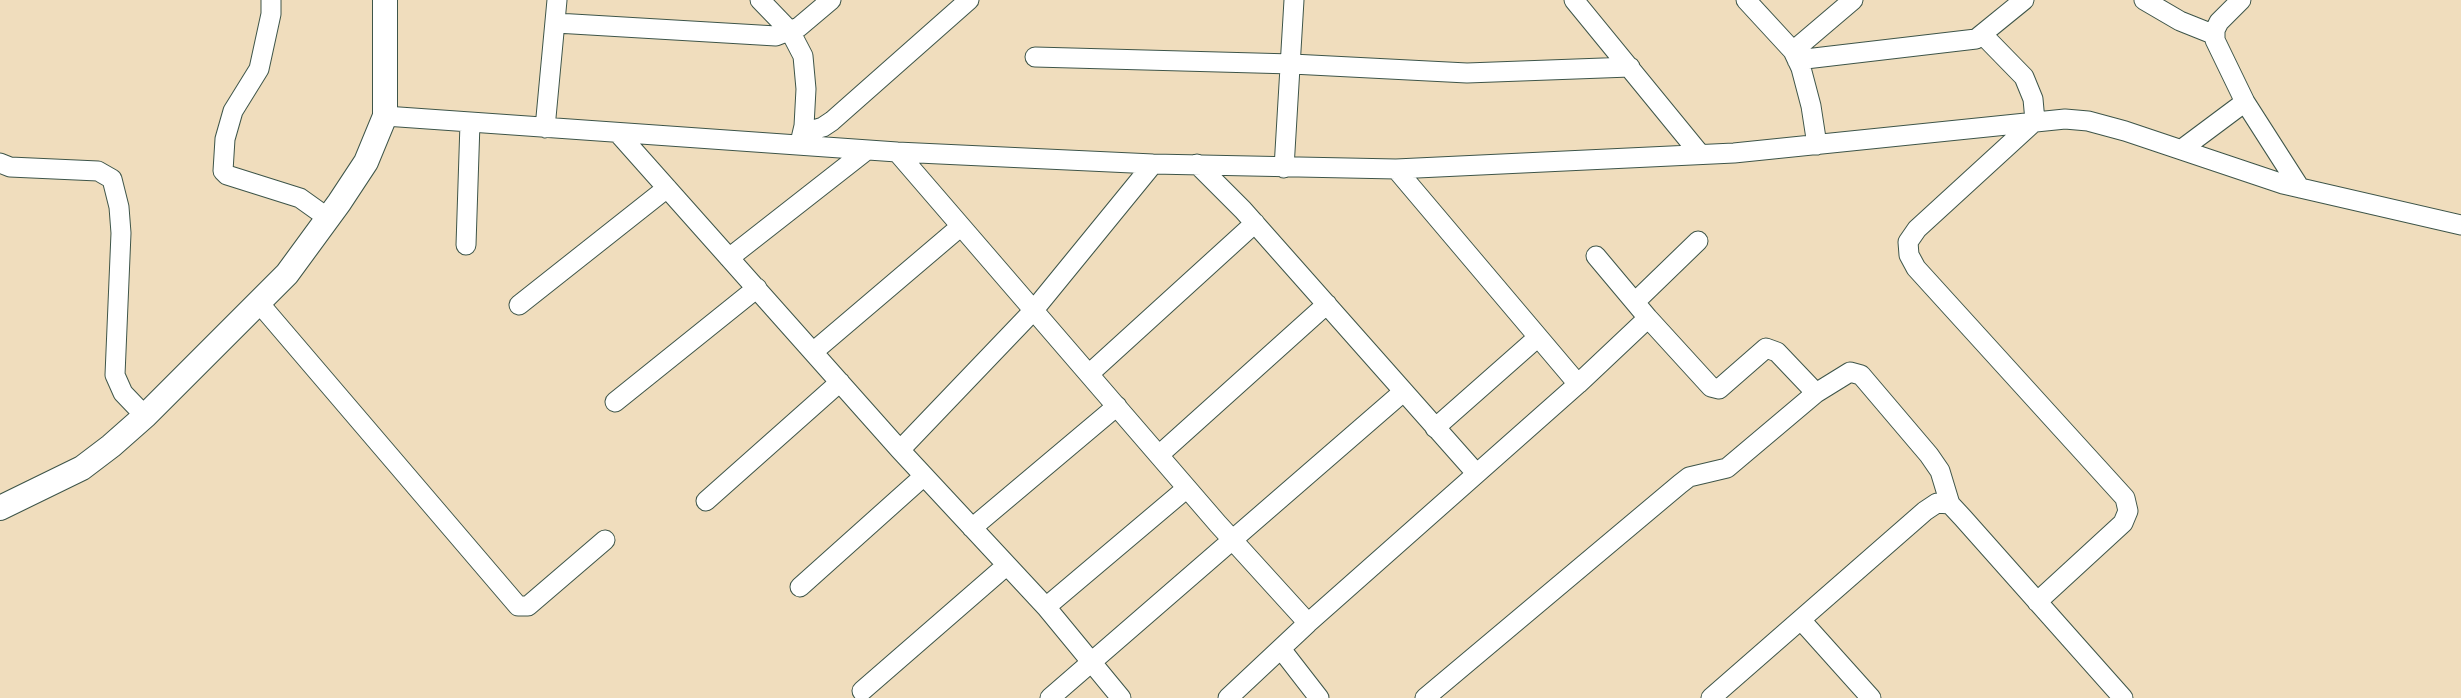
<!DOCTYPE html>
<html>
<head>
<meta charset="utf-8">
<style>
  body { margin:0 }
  canvas { display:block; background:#f0ddbd }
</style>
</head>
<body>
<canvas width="2461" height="698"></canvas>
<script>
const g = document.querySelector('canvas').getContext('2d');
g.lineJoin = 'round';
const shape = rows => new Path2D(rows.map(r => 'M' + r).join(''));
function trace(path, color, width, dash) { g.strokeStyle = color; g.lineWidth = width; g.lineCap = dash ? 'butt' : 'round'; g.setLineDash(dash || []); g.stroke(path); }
const minor = shape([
  [271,0,271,14,259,69,233,111,225,139,223,171,227,175,300,198,328,218],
  [760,0,790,31,803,56,806,89,804,126,800,143],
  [1574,0,1700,154],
  [1746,0,1793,51,1801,68,1811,106,1817,145],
  [2144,0,2180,21,2215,35],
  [2241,0,2219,22,2215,30,2215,40,2245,102,2300,188],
  [556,23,776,36,799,27,831,0],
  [1983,35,2024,77,2033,99,2035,121],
  [1793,51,1853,0],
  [1035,57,1292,64,1467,73,1630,67],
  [1797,60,1976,39,2024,0],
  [385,116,897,152,1153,164,1396,169,1734,153,2065,119,2088,121,2125,131,2283,184,2461,225],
  [2035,121,1917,229,1908,242,1909,255,1916,268,2125,498,2128,511,2123,523,2037,602],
  [545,128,557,0],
  [618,133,900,450,1046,607,1121,698],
  [803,133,823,127,832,121,969,0],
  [2182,149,2245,102],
  [897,152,1218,524,1308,623],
  [0,163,10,167,98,171,112,179,119,207,121,233,115,375,123,393,145,416],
  [1197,164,1243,210,1476,473],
  [1284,168,1294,0],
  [1396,169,1578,384],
  [466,245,470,123],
  [1596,256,1648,318,1711,387,1719,389,1766,348,1777,352,1816,393],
  [729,258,867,150],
  [1635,302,1698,241],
  [259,303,518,606,528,606,605,540],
  [519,305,667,188],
  [813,352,960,227],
  [1089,374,1255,223],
  [615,402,757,288],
  [1435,428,1537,338],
  [900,450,1033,311,1153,164],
  [1159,455,1327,304],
  [706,501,840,382],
  [972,528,1117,406],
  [800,587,924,476],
  [1046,607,1187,488],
  [1801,620,1871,698],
  [1281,649,1319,698],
  [862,691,1007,565],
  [1050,698,1403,392],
  [1228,698,1308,623,1578,384,1648,318],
  [1425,698,1680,484,1689,477,1727,468,1816,393,1850,372,1861,375,1929,455,1940,471,1950,504],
  [1711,698,1925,511,1937,503,1950,504,1963,518,2123,698]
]);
const tertiary = shape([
  [0,508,82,468,111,446,145,416,287,274,339,203,366,162,385,116,385,0]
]);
trace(minor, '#3e5549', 21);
trace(tertiary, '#3e5549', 26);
trace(minor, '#fff', 19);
trace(tertiary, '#fff', 24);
</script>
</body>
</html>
